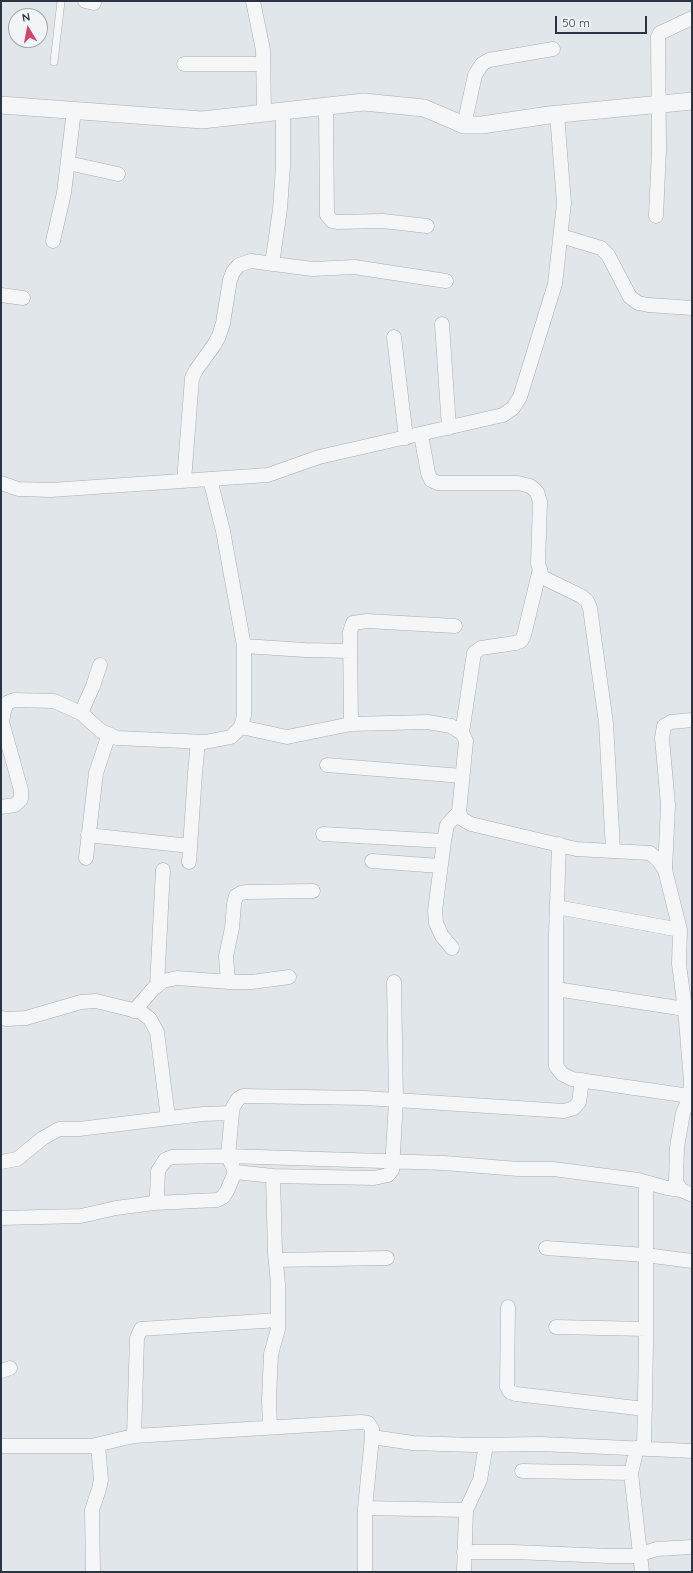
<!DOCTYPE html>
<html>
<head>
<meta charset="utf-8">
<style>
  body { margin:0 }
  #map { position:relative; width:693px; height:1573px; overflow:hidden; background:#e1e6ea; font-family:Quicksand,sans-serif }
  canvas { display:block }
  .frame { position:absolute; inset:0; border:2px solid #293642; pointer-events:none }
  .north { position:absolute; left:8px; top:8px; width:40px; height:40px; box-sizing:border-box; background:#f1f5f7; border:1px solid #a1a9af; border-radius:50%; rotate:350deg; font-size:11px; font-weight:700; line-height:16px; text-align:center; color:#293642 }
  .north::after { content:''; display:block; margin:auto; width:14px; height:18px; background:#d0456e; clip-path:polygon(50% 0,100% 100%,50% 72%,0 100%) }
  .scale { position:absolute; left:555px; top:16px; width:92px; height:18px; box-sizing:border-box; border:2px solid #293642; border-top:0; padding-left:5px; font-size:12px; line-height:14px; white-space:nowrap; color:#293642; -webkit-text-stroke:3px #f1f5f7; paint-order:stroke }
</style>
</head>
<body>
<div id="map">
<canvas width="693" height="1573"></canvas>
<div class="frame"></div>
<div class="north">N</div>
<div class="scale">50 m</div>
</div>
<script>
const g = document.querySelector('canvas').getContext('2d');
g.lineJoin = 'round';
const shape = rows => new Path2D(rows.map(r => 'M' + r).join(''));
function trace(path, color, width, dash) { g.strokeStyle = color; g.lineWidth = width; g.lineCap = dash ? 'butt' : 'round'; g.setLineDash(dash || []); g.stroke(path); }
const service = shape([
  [54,62,61,1]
]);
const minor = shape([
  [85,1,94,3],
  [253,1,263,50,264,113],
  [184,64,263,64],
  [326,106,327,215,332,221,337,222,383,221,427,226],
  [464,125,475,75,482,64,489,60,553,49],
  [68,163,118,174],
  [656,216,659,150,658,37,660,33,692,18],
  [561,236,601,248,608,255,630,297,638,303,648,305,692,308],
  [53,241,64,193,74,110],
  [272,264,280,209,283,166,283,111],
  [1,295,23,298],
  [442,324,449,428],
  [394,337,406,438],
  [421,435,428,473,431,480,438,483,518,483,530,486,537,492,540,502,538,563,542,577,581,596,587,601,590,608,606,723,613,850],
  [184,481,192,378,196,370,214,345,219,336,223,323,230,280,233,272,239,265,251,261,312,269,354,267,446,281],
  [1,483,18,489,51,490,268,475,319,457,503,415,513,408,520,397,555,284,564,203,557,114],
  [244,646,305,650,350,651],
  [81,713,93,686,100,665],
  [351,724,350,632,353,623,367,621,455,626],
  [241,727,287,737,351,724,428,722,451,726,462,733,466,741,459,812,462,819,471,824,576,849,650,853,659,861,665,870,680,930,679,964,685,1009,691,1081,690,1096,683,1113,677,1147,676,1182,681,1190,692,1195],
  [462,733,474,653,481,648,515,643,521,641,524,635,540,569],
  [327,765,462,776],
  [1,807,15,805,21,799,21,790,2,722,4,711,7,703,14,700,54,701,81,713,101,731,117,738,205,742,231,737,241,727,244,715,244,646,223,531,210,479],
  [323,834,444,841],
  [88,835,190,846],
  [559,844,556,934,556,1066,562,1074,572,1079,690,1096],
  [86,858,96,773,109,734],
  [372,861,440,866],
  [189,862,195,773,198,742],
  [665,870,668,805,662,738,664,726,671,722,692,720],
  [557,907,680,930],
  [452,948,442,936,436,923,435,911,444,841,447,825,459,812],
  [228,982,226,956,232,928,234,904,236,896,241,893,247,892,313,891],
  [394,982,396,1100,392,1170,388,1175,374,1178,273,1176,235,1172,228,1156,232,1113,233,1107,238,1099,243,1096,365,1098,396,1100,564,1111,574,1108,579,1102,582,1080],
  [157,986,163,870],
  [556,989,685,1009],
  [134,1011,153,989,163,981,177,978,229,982,252,982,289,977],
  [1,1018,7,1019,26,1018,81,1002,96,1001,141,1012,150,1019,157,1032,168,1118],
  [1,1162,17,1159,43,1138,59,1129,79,1129,203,1114,232,1113],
  [154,1203,217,1200,223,1197,227,1191,235,1172],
  [1,1218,81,1216,116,1208,154,1203,157,1196,158,1171,165,1160,172,1157,228,1156,444,1163,518,1169,553,1169,638,1180,667,1188,681,1190],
  [546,1248,645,1255,692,1261],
  [276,1260,387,1258],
  [508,1307,507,1387,510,1392,516,1394,645,1409],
  [556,1327,646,1329],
  [1,1371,10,1368],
  [270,1427,269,1400,271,1354,278,1329,278,1284,275,1253,273,1176],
  [134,1436,137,1338,141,1329,278,1320],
  [372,1437,413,1443,473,1445,541,1444,692,1451],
  [1,1446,91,1446,134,1436,361,1422,368,1423,372,1429,372,1437,365,1508,365,1572],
  [637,1448,631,1473,642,1572],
  [644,1448,646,1345,646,1182],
  [522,1471,631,1473],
  [365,1508,466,1510,464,1572],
  [466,1510,480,1480,486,1445],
  [464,1552,515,1552,609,1556,634,1556,657,1549,692,1547],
  [93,1572,92,1510,99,1489,101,1480,98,1445]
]);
const tertiary = shape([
  [1,105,202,120,364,102,424,108,464,125,482,125,549,115,692,101]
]);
trace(service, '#a6aeb4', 8);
trace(minor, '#a6aeb4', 15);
trace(tertiary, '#a6aeb4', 18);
trace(service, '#f4f6f8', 7);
trace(minor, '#f4f6f8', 14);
trace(tertiary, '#f4f6f8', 17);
</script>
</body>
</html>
